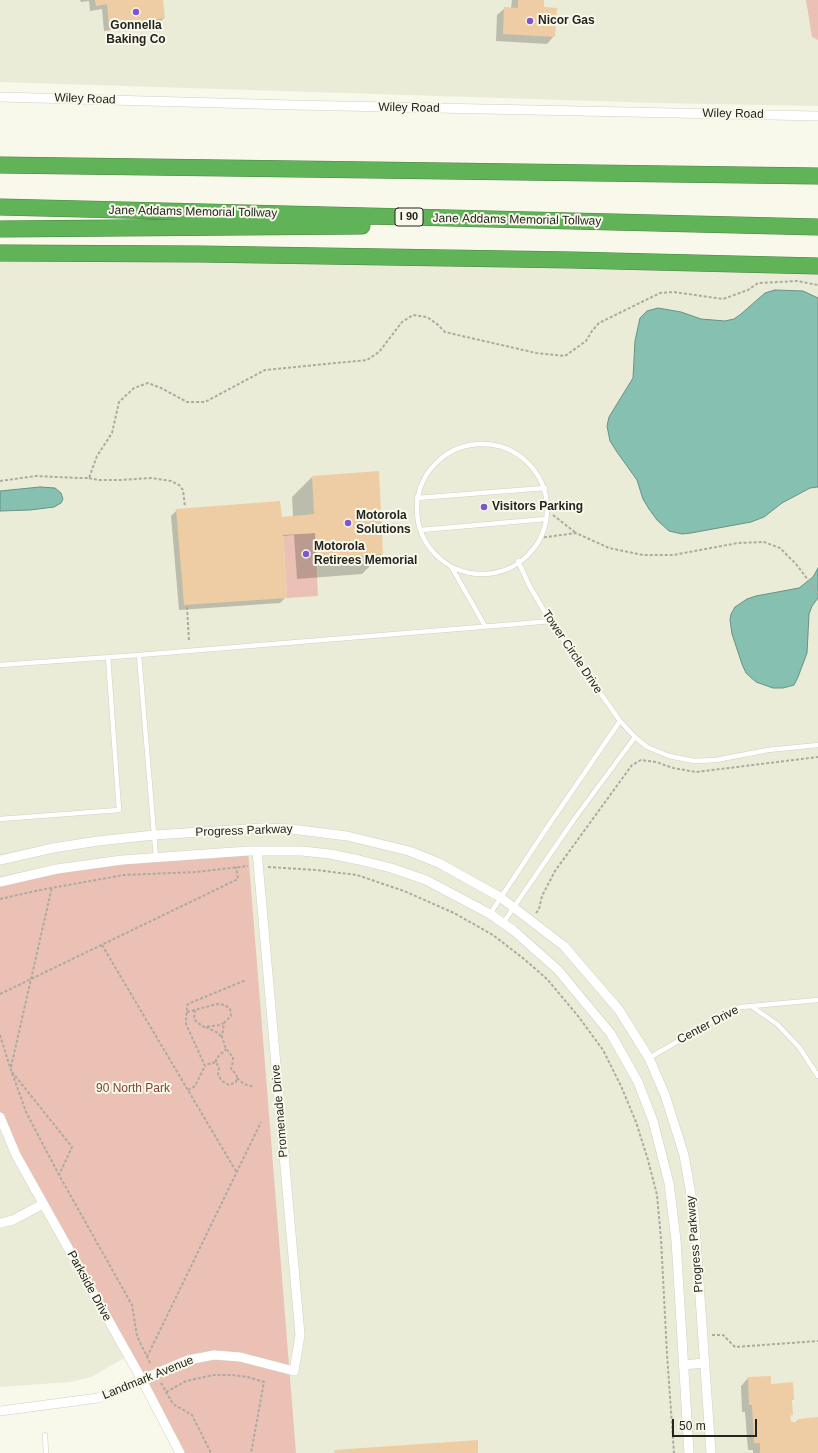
<!DOCTYPE html>
<html>
<head>
<meta charset="utf-8">
<style>
  body { margin:0 }
  #map { position:relative; width:818px; height:1453px; overflow:hidden; background:#f8f8eb; font-family:Arial,sans-serif }
  canvas { display:block }
  .scale { position:absolute; left:672px; top:1419px; width:85px; height:18px; box-sizing:border-box; border:2px solid #252520; border-top:0; padding-left:5px; font-size:12px; line-height:14px; white-space:nowrap; color:#252520; -webkit-text-stroke:3px #f8f8eb; paint-order:stroke }
</style>
</head>
<body>
<div id="map">
<canvas width="818" height="1453"></canvas>
<div class="scale">50 m</div>
</div>
<script>
const g = document.querySelector('canvas').getContext('2d');
g.lineJoin = 'round';
function fill(path, color) { g.fillStyle = color; g.fill(path, 'evenodd'); }
const shape = rows => new Path2D(rows.map(r => 'M' + r).join(''));
function trace(path, color, width, dash) { g.strokeStyle = color; g.lineWidth = width; g.lineCap = dash ? 'butt' : 'round'; g.setLineDash(dash || []); g.stroke(path); }
function write(font, color, halo, rows, align = 'center') {
  g.font = font + ' Arial,sans-serif'; g.lineWidth = 4; g.setLineDash([]); g.textBaseline = 'middle'; g.strokeStyle = halo; g.fillStyle = color; for (const [text, x, y, turn = 0] of rows) {
    g.save(); g.translate(x, y); g.rotate((+turn || 0) * Math.PI / 180); g.textAlign = isNaN(turn) ? turn : align; if (halo) g.strokeText(text, 0, 0); g.fillText(text, 0, 0); g.restore();
  }
}
fill(shape([
  [0,0,818,0,818,106,657,103,0,82],
  [0,244,818,262,818,1453,180,1453,128,1356,91,1377,70,1382,0,1387]
]), '#ebecd7');
fill(shape([
  [806,0,818,0,818,40,812,37],
  [315,533,318,596,287,598,283,535],
  [248,851,296,1453,180,1453,0,1117,0,882,57,869]
]), '#eac1b4');
const water = shape([
  [775,290,803,291,818,298,818,487,810,488,782,503,764,517,751,522,691,533,682,534,669,531,657,520,649,509,643,499,637,480,617,452,610,441,607,426,609,417,633,378,635,341,640,318,647,311,658,308,681,312,701,319,725,321,734,319,741,314,765,293,775,290],
  [40,487,55,488,61,493,63,499,61,503,54,507,30,510,0,511,0,491,40,487],
  [818,568,818,598,812,606,809,614,807,653,798,677,794,685,783,688,773,688,756,682,746,673,742,664,732,634,730,620,731,614,735,607,747,599,756,596,799,588,813,577,818,568]
]);
fill(water, '#85c0b1');
trace(water, '#689286', 1);
fill(shape([
  [80,0,162,0,164,18,159,23,104,31,102,9,90,11,89,1,81,2],
  [512,0,543,0,542,8,554,36,547,44,496,41,497,15,505,8,511,8],
  [312,477,382,554,362,574,297,579,294,535,282,536,286,597,280,603,179,610,171,516,177,510,280,519,293,517,292,497],
  [748,1378,770,1385,791,1401,792,1414,789,1417,790,1423,795,1423,798,1420,818,1418,818,1453,753,1453,753,1450,748,1450,745,1412,742,1412,741,1386]
]), '#0003');
fill(shape([
  [95,0,163,0,165,18,109,26,107,4,96,6],
  [518,0,544,0,544,7,557,8,555,37,503,34,504,7,518,8],
  [379,471,383,554,317,559,315,533,283,535,287,598,184,605,176,509,280,501,282,517,314,514,312,476],
  [771,1376,771,1384,793,1382,794,1400,792,1400,793,1415,790,1415,791,1422,798,1422,798,1419,818,1417,818,1453,760,1453,760,1443,754,1443,752,1405,749,1405,748,1377],
  [478,1440,478,1453,335,1453,334,1450]
]), '#eecda4');
const service = shape([
  '417 509a65 65 0 1 1 130 0a65 65 0 1 1-130 0Z',
  [417,498,545,488],
  [421,530,546,519],
  [518,561,529,585,550,621,620,721,635,737,647,747,669,756,694,761,716,760,768,750,818,745],
  [452,568,485,626],
  [139,655,156,858],
  [0,665,139,655,517,624,550,621],
  [0,819,119,810,108,657],
  [490,914,544,832,620,721],
  [503,923,575,818,635,737],
  [751,1006,777,1024,799,1047,818,1076],
  [649,1058,728,1012,741,1007,818,1000],
  [45,1435,46,1453]
]);
const minor = shape([
  [0,97,293,105,818,116],
  [0,860,53,848,98,841,154,835,263,828,291,829,347,836,409,851,439,863,500,897,564,946,619,1010,649,1058,665,1095,684,1155,694,1212,711,1453],
  [0,882,57,869,122,860,248,851,302,851,330,854,359,860,391,868,426,880,490,914,513,930,558,970,611,1034,638,1082,653,1121,669,1183,676,1240,689,1453],
  [0,1117,16,1155,142,1380,180,1453],
  [0,1223,13,1220,43,1204],
  [683,1365,705,1363],
  [0,1411,98,1398,188,1360,214,1355,240,1357,294,1371,300,1335,257,851]
]);
const motorway = shape([
  [0,165,818,176],
  [0,207,818,227],
  [0,229,362,226],
  [0,253,200,254,572,260,818,266]
]);
trace(service, '#d0d0c3', 5.5);
trace(minor, '#d0d0c3', 10);
trace(motorway, '#4b8144', 17);
trace(shape([
  [89,478,98,480,121,480,151,478,171,481,179,485,183,490,185,507],
  [0,481,36,476,78,478,89,478,97,456,112,433,119,402,134,388,148,383,161,388,187,402,205,402,265,370,367,360,379,352,402,322,413,315,427,317,437,324,445,332,536,353,565,356,586,341,592,331,599,323,660,293,674,292,723,299,748,290,758,283,797,281,818,285],
  [553,515,576,533],
  [539,538,576,533,609,548,643,555,673,555,738,543,764,542,780,548,796,564,818,593],
  [187,607,189,641],
  [268,867,316,870,357,875,404,891,454,913,493,935,524,959,547,979,578,1016,603,1050,621,1086,636,1122,648,1160,657,1195,661,1239,667,1354,674,1453],
  [0,899,40,890,124,875,196,872,248,866],
  [536,913,539,909,542,896,555,871,632,765,641,760,656,762,673,768,696,772,818,757],
  [102,945,237,1173],
  [0,994,238,879,236,867],
  [195,1010,194,1019,198,1023,204,1027,221,1025,223,1023],
  [187,1012,217,1004,225,1005,230,1009,231,1016,224,1023,222,1037,226,1049,233,1057,233,1061,231,1069,236,1074,237,1077,236,1082,229,1085,222,1081,218,1075,219,1068,216,1062,205,1065],
  [206,1027,218,1033,222,1037],
  [0,1035,10,1067,26,1112,59,1175,132,1305,137,1336,151,1365],
  [216,1062,216,1059,226,1049],
  [11,1067,52,887],
  [12,1072,72,1147,59,1175],
  [237,1078,244,1084,254,1087],
  [188,1090,195,1086,205,1066,186,1024,187,1005,190,1003,246,980],
  [712,1335,723,1335,735,1347,818,1341],
  [147,1357,261,1122],
  [161,1383,173,1404,192,1415,211,1453],
  [166,1392,186,1381,213,1375,232,1375,248,1377,264,1382,251,1453]
]), '#ababa1', 2, [3, 2]);
trace(service, '#fff', 4.5);
trace(minor, '#fff', 9);
trace(motorway, '#60b357', 16);
for (const [x, y, r, color] of [
  [136,12,4,"#7f55cf"],
  [530,21,4,"#7f55cf"],
  [484,507,4,"#7f55cf"],
  [348,523,4,"#7f55cf"],
  [306,554,4,"#7f55cf"]
]) { const dot = new Path2D(); dot.arc(x, y, r, 0, 2 * Math.PI); g.fillStyle = color; g.fill(dot); trace(dot, '#f8f8eb', 1.5); }
for (const [x, y, w] of [
  [409,217,28]
]) { const box = new Path2D(); box.roundRect(x - w / 2, y - 9, w, 18, 3); g.fillStyle = '#f8f8eb'; g.fill(box); trace(box, '#252520', 1); }
write('bold 11px', '#252520', null, [
  ["I 90",409,217]
]);
write('bold 12px', '#252520', '#f8f8eb', [
  ["Nicor Gas",538,21],
  ["Gonnella",136,26,"center"],
  ["Baking Co",136,40,"center"],
  ["Visitors Parking",492,507],
  ["Motorola",356,516],
  ["Solutions",356,530],
  ["Motorola",314,547],
  ["Retirees Memorial",314,561]
], 'left');
write('12px', '#252520', '#f8f8eb', [
  ["Wiley Road",85,99,2],
  ["Wiley Road",409,108,1],
  ["Wiley Road",733,114,1],
  ["Jane Addams Memorial Tollway",193,212,1],
  ["Jane Addams Memorial Tollway",517,220,1],
  ["Tower Circle Drive",572,652,56],
  ["Progress Parkway",244,831,-2],
  ["Center Drive",708,1025,-28],
  ["Promenade Drive",280,1111,-95],
  ["Progress Parkway",695,1244,-95],
  ["Parkside Drive",89,1286,61],
  ["Landmark Avenue",148,1378,-22]
]);
write('12px', '#84432e', '#f8f8eb', [
  ["90 North Park",133,1089]
]);
</script>
</body>
</html>
